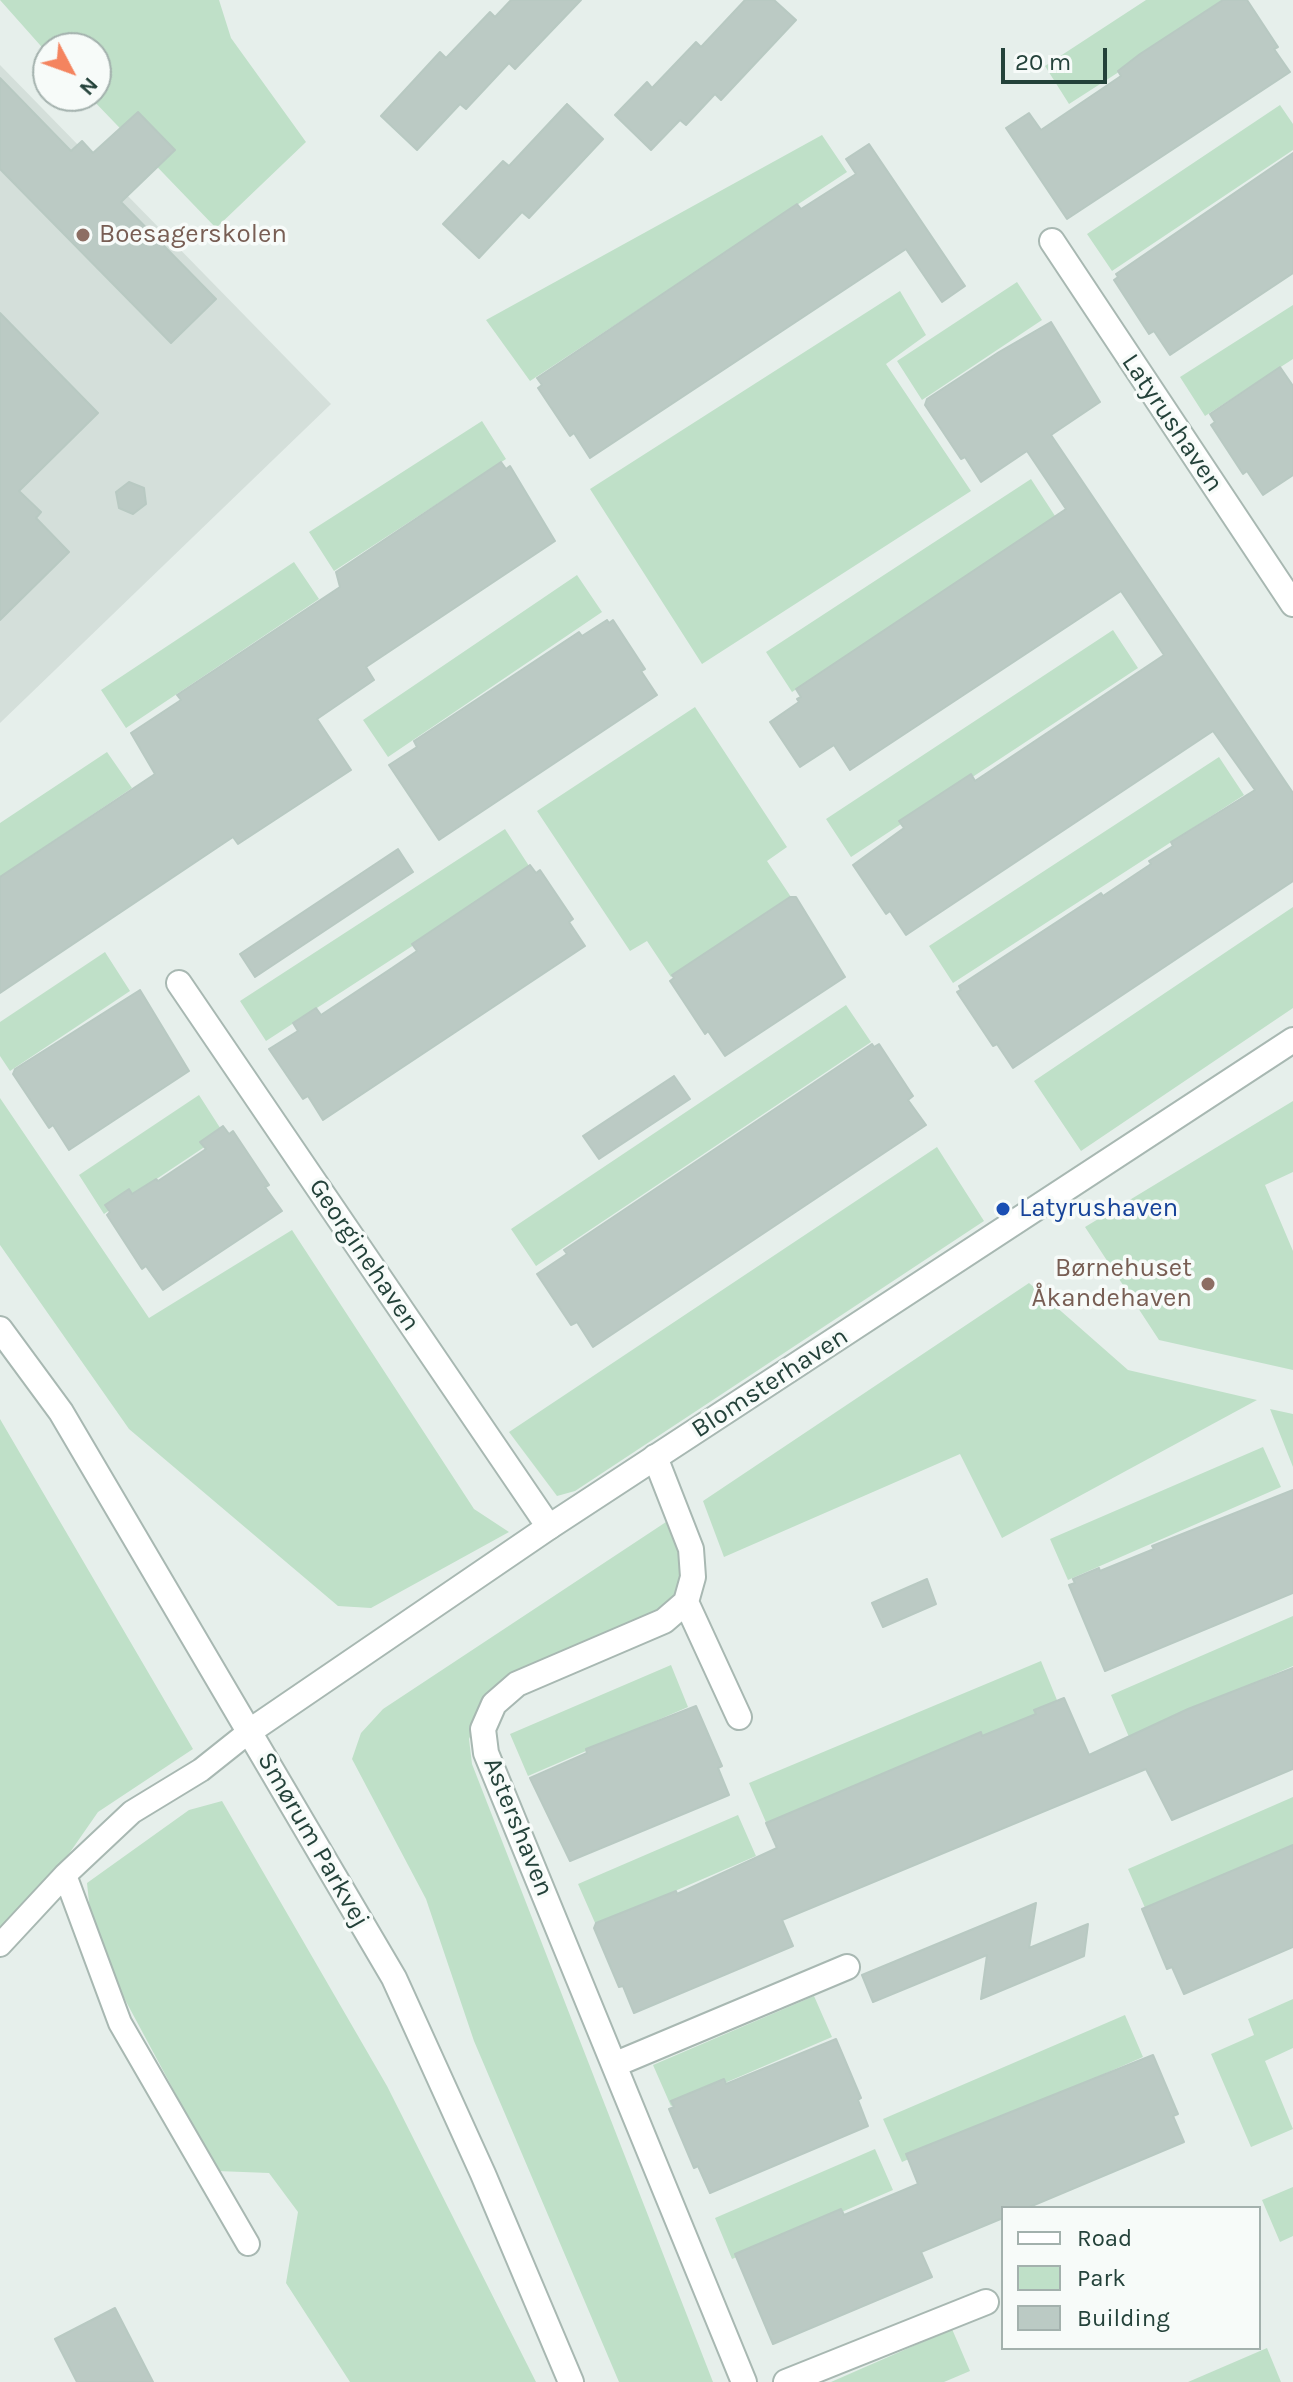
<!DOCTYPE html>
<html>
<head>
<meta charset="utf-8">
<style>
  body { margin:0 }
  #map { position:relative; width:1293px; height:2382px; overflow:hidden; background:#e6efeb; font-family:Karla,sans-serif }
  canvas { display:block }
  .legend { position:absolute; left:1001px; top:2206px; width:260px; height:144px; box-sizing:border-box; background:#f7fbf9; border:2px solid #a3b1ad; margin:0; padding:10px 14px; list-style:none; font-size:24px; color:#24423a }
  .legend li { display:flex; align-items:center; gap:16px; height:40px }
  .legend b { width:40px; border:2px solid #a3b1ad }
  .north { position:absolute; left:32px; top:32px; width:80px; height:80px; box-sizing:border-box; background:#f7fbf9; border:2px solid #a3b1ad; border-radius:50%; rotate:131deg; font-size:22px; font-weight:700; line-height:32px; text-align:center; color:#24423a }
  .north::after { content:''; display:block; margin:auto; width:28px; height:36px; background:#f4845f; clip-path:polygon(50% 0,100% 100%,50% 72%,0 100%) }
  .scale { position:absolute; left:1001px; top:48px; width:106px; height:36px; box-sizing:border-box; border:4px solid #24423a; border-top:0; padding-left:10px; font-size:24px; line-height:28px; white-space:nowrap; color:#24423a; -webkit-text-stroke:6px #f7fbf9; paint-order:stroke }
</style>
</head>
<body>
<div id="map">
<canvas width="1293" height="2382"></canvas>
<ul class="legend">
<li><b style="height:10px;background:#fff"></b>Road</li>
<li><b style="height:22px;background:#bfe0c8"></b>Park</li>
<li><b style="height:22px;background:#bbcac4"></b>Building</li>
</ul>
<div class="north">N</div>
<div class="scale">20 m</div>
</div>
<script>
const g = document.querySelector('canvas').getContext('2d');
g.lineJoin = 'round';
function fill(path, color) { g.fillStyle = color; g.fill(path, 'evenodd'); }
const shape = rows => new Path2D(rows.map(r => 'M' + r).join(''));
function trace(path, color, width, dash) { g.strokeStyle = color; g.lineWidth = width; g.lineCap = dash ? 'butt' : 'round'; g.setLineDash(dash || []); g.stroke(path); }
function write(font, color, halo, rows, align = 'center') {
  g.font = font + ' Karla,sans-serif'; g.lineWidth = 7; g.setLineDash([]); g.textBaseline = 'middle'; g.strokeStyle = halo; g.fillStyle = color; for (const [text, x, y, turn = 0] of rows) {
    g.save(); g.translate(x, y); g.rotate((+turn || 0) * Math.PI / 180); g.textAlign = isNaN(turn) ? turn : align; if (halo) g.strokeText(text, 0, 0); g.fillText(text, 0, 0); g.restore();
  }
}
fill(shape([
  [0,65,331,404,0,723]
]), '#d4dfda');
fill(shape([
  [0,0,219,0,231,38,306,142,216,228,89,96,96,96,96,48,48,48,48,54],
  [1146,0,1231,0,1069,104,1045,66],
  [1280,105,1293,124,1293,150,1112,271,1087,234],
  [822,135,847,172,530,381,486,320],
  [1017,282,1042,320,922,400,897,361],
  [900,291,926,335,886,364,971,491,702,664,590,489],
  [1293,305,1293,359,1205,416,1180,377],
  [482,421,506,459,334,571,309,532],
  [1031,479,1057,519,792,692,766,652],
  [294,562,319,599,126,728,101,690],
  [577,575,602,612,388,757,363,720],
  [1113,630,1138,668,851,857,826,819],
  [695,707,787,847,767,861,791,897,671,977,647,941,630,951,537,811],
  [107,752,132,788,0,877,0,823],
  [1219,757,1244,795,953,983,929,946],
  [505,829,531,869,266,1041,240,1001],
  [1293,907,1293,1008,1081,1151,1034,1081],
  [105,952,130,991,10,1071,0,1056,0,1022],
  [846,1005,871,1042,536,1266,511,1229],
  [199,1095,224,1134,104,1214,79,1175],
  [0,1098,149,1318,292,1230,474,1509,509,1532,371,1608,338,1606,129,1429,0,1245],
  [1293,1101,1293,1172,1265,1185,1293,1251,1293,1370,1159,1340,1085,1227],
  [937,1147,984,1221,575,1491,557,1496,509,1432],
  [1029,1283,1128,1370,1257,1400,1002,1538,960,1454,724,1557,703,1501],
  [1270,1409,1293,1414,1293,1467],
  [0,1419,193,1749,98,1812,57,1871,0,1930],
  [1263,1447,1281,1487,1068,1580,1050,1539],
  [666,1522,683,1564,677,1594,652,1613,548,1658,489,1696,469,1739,472,1764,713,2382,619,2382,474,2041,426,1899,352,1759,361,1733,383,1709],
  [1293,1616,1293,1666,1129,1737,1111,1695],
  [1041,1661,1059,1705,768,1827,749,1783],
  [671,1665,688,1707,528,1776,510,1734],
  [1293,1797,1293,1847,1146,1910,1128,1869],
  [222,1801,387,2086,536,2382,350,2382,286,2283,298,2212,269,2173,217,2171,93,1940,87,1883,189,1810],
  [738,1815,756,1856,596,1925,578,1884],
  [814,1996,832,2037,671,2106,653,2065],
  [1293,1999,1293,2048,1265,2061,1293,2129,1251,2147,1211,2054,1254,2035,1248,2019],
  [1125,2015,1143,2057,902,2162,883,2119],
  [875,2149,893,2190,732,2259,715,2218],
  [1293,2187,1293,2236,1280,2242,1262,2200],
  [952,2329,970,2371,944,2382,831,2382],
  [1267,2348,1281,2382,1188,2382]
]), '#bfe0c8');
const building = shape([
  [511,0,581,0,515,69,509,63,466,109,460,104,417,150,381,116,440,52,446,58,490,12,495,17,511,0],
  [745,0,774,0,796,20,721,100,715,94,686,125,680,120,651,150,615,115,647,82,652,88,696,42,701,47,745,0],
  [1223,0,1247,0,1278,47,1274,49,1290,72,1067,219,1006,128,1029,113,1041,130,1121,76,1118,71,1140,54,1223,0],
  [0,78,71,151,82,141,93,153,138,112,175,150,121,202,216,299,171,343,0,169,0,78],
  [567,104,603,139,529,218,522,212,479,258,443,224,503,161,509,166,567,104],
  [869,144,965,286,942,302,906,249,590,458,574,433,570,436,538,388,542,385,537,378,797,204,801,209,856,174,846,159,869,144],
  [1293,153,1293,273,1170,355,1154,331,1149,334,1114,280,1118,277,1116,274,1293,153],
  [0,313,98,413,19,491,41,512,36,518,69,552,0,620,0,313],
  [1051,322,1100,402,1051,435,1293,793,1293,881,1013,1068,997,1044,993,1046,957,992,961,990,959,986,1101,893,1103,896,1151,864,1149,861,1173,846,1171,842,1255,790,1213,731,906,935,890,911,886,914,853,865,904,828,899,821,971,774,975,781,1164,655,1121,591,850,770,834,745,800,767,770,722,799,702,797,699,801,697,796,689,1066,509,1027,451,981,482,965,457,961,459,925,405,927,399,999,352,1051,322],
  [1280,367,1293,386,1293,475,1263,495,1247,471,1243,474,1211,425,1215,422,1210,414,1280,367],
  [501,462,506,469,510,466,555,541,366,667,374,680,317,719,351,770,238,844,233,837,0,993,0,877,155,774,131,733,181,700,177,695,340,587,336,572,501,462],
  [129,482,144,488,146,504,133,514,119,508,116,492,129,482],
  [607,620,609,623,613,620,645,669,641,671,657,695,439,840,389,765,417,747,414,741,579,632,582,636,607,620],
  [398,849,413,872,255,977,240,954,398,849],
  [530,865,536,873,540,870,573,919,569,922,585,946,323,1120,308,1096,303,1099,269,1049,298,1031,293,1023,316,1008,321,1015,392,968,417,951,412,944,530,865],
  [790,897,796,897,845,977,725,1056,708,1031,705,1034,670,981,674,978,672,975,790,897],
  [140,990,189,1071,69,1150,53,1125,49,1128,13,1074,15,1069,140,990],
  [872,1044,874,1047,879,1044,913,1096,908,1100,926,1125,593,1347,577,1322,571,1325,537,1274,567,1254,564,1250,872,1044],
  [674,1076,690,1099,599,1159,583,1136,674,1076],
  [223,1126,229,1134,233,1131,269,1185,265,1187,282,1211,163,1290,146,1266,142,1269,107,1215,110,1212,105,1205,129,1189,132,1194,156,1179,158,1181,206,1149,200,1142,223,1126],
  [1293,1490,1293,1593,1105,1671,1069,1585,1075,1583,1073,1579,1099,1568,1100,1571,1154,1549,1152,1546,1293,1490],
  [927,1579,936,1604,883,1627,872,1603,927,1579],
  [1293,1668,1293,1769,1172,1820,1146,1769,782,1920,793,1946,634,2013,623,1986,619,1987,594,1928,596,1923,676,1891,677,1894,777,1848,766,1823,981,1732,982,1736,1036,1714,1034,1710,1064,1698,1089,1755,1188,1709,1293,1668],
  [696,1706,722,1766,718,1768,729,1795,570,1861,530,1778,587,1753,586,1749,696,1706],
  [1293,1845,1293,1947,1184,1994,1172,1967,1167,1969,1142,1909,1293,1845],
  [1036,1903,1029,1948,1088,1924,1084,1956,981,1999,987,1955,873,2002,862,1975,1036,1903],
  [836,2039,861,2098,858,2100,868,2126,710,2193,698,2166,694,2168,669,2109,674,2107,671,2101,724,2079,726,2084,836,2039],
  [1153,2055,1178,2114,1173,2116,1184,2142,1027,2208,1003,2208,1003,2218,921,2252,932,2277,773,2344,735,2254,841,2209,844,2215,918,2184,906,2154,1153,2055],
  [115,2308,153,2382,77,2382,55,2339,115,2308]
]);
fill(building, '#bbcac4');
trace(building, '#b8c9c2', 2);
const service = shape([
  [65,1875,120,2023,248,2244],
  [0,1945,65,1875,132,1812,201,1770,250,1731]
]);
const minor = shape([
  [1052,241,1293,604],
  [179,983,549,1527],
  [655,1457,691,1549,693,1577,686,1602,664,1621,517,1684,494,1704,483,1729,486,1753,744,2382],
  [686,1602,739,1717],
  [616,2064,847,1967],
  [786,2382,986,2302]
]);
const tertiary = shape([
  [0,1329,61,1412,394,1978,483,2174,571,2382],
  [250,1731,549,1527,1293,1040]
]);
trace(service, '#a8b8b2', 26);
trace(minor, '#a8b8b2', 28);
trace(tertiary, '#a8b8b2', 28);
trace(service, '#fff', 22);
trace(minor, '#fff', 24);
trace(tertiary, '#fff', 24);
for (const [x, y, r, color] of [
  [83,235,8,"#8d6e63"],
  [1003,1209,8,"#1a4fb4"],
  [1208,1284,8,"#8d6e63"]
]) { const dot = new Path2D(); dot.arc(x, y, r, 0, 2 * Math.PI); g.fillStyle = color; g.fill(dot); trace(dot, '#f7fbf9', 3); }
write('26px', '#785e54', '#f7fbf9', [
  ["Boesagerskolen",99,235],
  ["Børnehuset",1192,1269,"right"],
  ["Åkandehaven",1192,1299,"right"]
], 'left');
write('26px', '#24423a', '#f7fbf9', [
  ["Latyrushaven",1172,423,56],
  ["Georginehaven",364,1255,56],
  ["Blomsterhaven",770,1383,-33],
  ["Astershaven",518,1827,68],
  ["Smørum Parkvej",313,1840,60]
]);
write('26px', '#164399', '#f7fbf9', [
  ["Latyrushaven",1019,1209]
], 'left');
</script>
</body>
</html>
